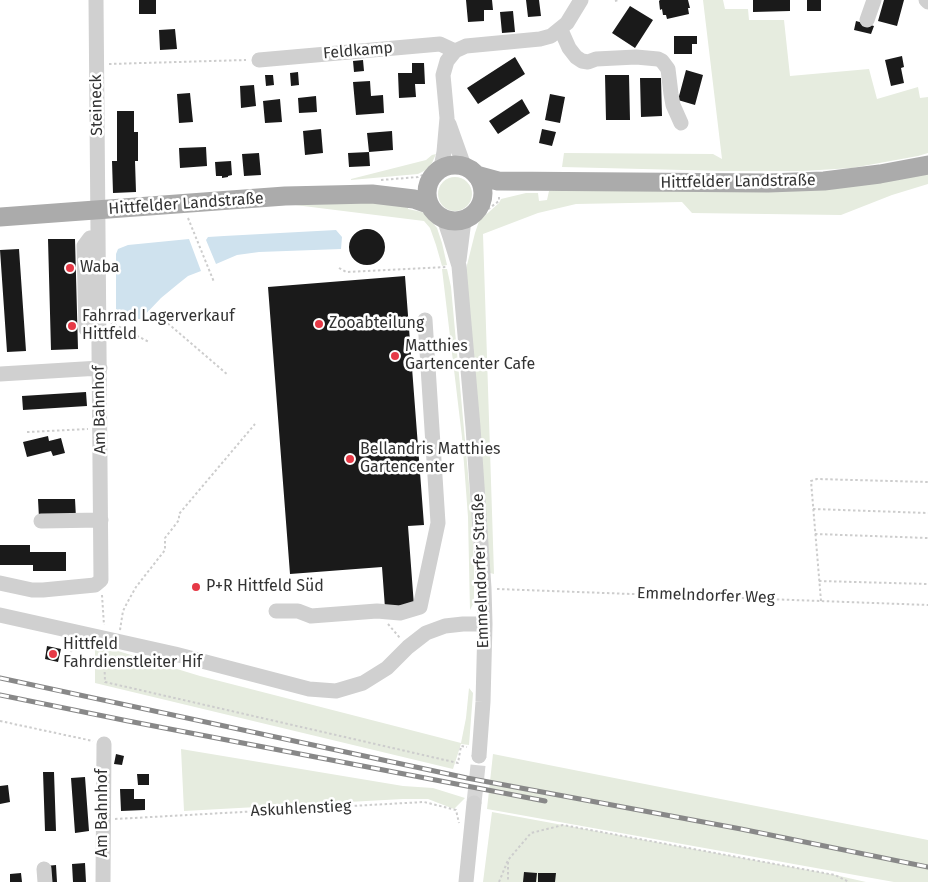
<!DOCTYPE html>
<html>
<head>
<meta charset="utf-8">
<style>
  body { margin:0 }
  canvas { display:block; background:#fff }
</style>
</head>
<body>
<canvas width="928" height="882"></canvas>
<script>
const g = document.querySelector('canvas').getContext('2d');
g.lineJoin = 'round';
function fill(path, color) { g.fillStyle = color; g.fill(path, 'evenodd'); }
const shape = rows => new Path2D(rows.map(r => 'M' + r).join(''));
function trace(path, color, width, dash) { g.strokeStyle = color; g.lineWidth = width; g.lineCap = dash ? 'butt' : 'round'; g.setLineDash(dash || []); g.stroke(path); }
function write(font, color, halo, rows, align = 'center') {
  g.font = font + ' "Fira Sans",sans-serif'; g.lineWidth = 5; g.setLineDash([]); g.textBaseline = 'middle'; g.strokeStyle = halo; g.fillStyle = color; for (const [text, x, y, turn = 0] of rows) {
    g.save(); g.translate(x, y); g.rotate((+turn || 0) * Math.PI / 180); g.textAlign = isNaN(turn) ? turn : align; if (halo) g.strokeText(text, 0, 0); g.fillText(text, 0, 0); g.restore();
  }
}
fill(shape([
  [703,0,723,0,725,9,748,9,749,20,784,20,790,76,869,69,877,99,918,87,920,98,928,97,928,153,918,156,852,168,803,171,723,171,562,167,564,153,713,154,722,159],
  [436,154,432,163,426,170,418,174,351,180,351,179,426,160,432,155],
  [928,171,928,184,892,195,841,215,692,213,682,202,576,204,538,213,483,234,494,574,490,573,465,273,475,233,479,221,499,203,501,199,526,193,538,193,539,201,547,200,549,191],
  '438 194a17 17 0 1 1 34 0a17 17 0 1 1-34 0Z',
  [375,202,408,203,408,209,422,212,426,215,437,228,442,243,447,265,442,266,436,245,430,228,424,221,295,205],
  [442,269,447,269,451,287,472,517,474,571,474,602,470,610,468,517,462,437],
  [95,644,200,676,461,743,466,718,469,688,473,693,469,745,461,744,453,769,95,683],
  [181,749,403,786,433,788,465,798,454,809,428,799,403,799,184,811],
  [493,754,928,840,928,882,894,882,487,809],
  [492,812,835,875,866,882,483,882]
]), '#e6ecdf');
fill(shape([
  [336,230,342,237,341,249,259,252,237,255,216,264,206,240,208,237,224,236],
  [189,239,201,271,188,276,178,284,161,298,141,319,134,319,116,309,116,254,118,249,128,245]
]), '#cfe2ee');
fill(shape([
  [139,0,156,0,156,14,139,14],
  [466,0,492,0,493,10,484,10,484,21,468,22],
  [526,0,539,0,541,16,528,17],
  [660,0,688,0,690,8,688,8,689,14,667,19,666,15,663,15,662,9,660,10,659,1],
  [753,0,790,0,790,11,753,12],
  [807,0,821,0,821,11,807,11],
  [884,0,904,0,897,26,878,21],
  [630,6,653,20,635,48,612,33],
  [513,11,515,32,502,33,500,12],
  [856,21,874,26,871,34,854,30],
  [175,29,177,49,160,50,159,30],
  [674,36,697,36,697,44,692,44,692,54,674,54],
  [902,56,904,67,901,68,904,83,891,86,885,60],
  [515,57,525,74,478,104,467,88],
  [363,60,364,71,354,72,353,61],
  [412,63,424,63,425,84,415,84,416,97,399,98,398,73,412,73],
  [686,70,703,75,695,105,678,100],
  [298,72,299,85,291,86,290,73],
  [265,75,273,75,274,85,266,86],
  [605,75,629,75,630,120,606,120],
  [640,78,661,78,662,116,641,117],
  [370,81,371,96,383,95,384,113,356,115,353,82],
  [254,85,256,106,241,108,240,86],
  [190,93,193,122,179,123,177,94],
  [550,94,565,97,560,123,545,120],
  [316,96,317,112,299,113,298,98],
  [280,99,282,122,265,123,263,101],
  [522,99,530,113,498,134,489,121],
  [117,111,134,111,134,132,138,132,138,161,135,161,136,192,113,193,112,161,117,161],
  [321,129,323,153,305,155,303,131],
  [542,129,556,132,552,146,539,143],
  [392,131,393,150,369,152,367,133],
  [206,147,207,166,180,168,179,148],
  [369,152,370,166,349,167,348,153],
  [259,153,261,175,244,176,242,154],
  [231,161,232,175,228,176,228,177,222,178,222,176,216,176,215,162],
  '349 247a18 18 0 1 1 36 0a18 18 0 1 1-36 0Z',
  [48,239,75,239,78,349,51,350],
  [19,249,26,351,7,352,0,250],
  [405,276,424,525,408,526,414,606,385,608,382,567,290,574,268,287],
  [86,392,87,406,23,410,22,396],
  [48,436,49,441,61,438,65,453,53,456,51,451,27,457,23,442],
  [38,499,75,499,76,518,39,518],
  [0,545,30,545,30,552,66,552,66,571,33,571,33,565,0,565],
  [47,646,61,649,58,662,45,659],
  [116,754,124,756,122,765,114,764],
  [43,772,54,772,56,831,45,831],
  [137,774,149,774,149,785,138,785],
  [85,777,89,831,75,833,71,778],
  [8,785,10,802,0,804,0,786],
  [120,789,134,789,134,799,145,799,145,810,121,811],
  [85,863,86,882,73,882,72,864],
  [56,865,57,882,47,882,46,866],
  [524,872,537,873,536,882,523,882],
  [21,873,22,882,10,882,10,874],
  [538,873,556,873,555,882,538,882]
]), '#1a1a1a');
trace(shape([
  [474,803,479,756]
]), '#d6d6d6', 15, [15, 8]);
trace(shape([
  [615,1,619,0],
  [109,64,246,60],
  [381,180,418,177,425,174,429,170],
  [188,218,214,282],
  [476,218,499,201,499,196],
  [339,268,346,272,446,267],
  [164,320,228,375],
  [110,322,149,342],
  [27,432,88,429],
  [813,509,928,513],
  [815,534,928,538],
  [819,581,928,584],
  [497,589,928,605],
  [102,595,104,625],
  [821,601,811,481,817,479,928,482],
  [388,624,400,638],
  [120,630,123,611,127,603,136,587,165,550,165,538,179,520,179,514,255,424],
  [104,652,105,682,458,763,461,746,467,747],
  [70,662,72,644],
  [0,721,93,741],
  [115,819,424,802,456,810,459,823],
  [508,862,508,882],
  [499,882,508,860,531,833,563,825,835,875,849,882]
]), '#cdcdcd', 2, [2.5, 2.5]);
trace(shape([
  [926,0,928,2],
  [867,20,874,0],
  [561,30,569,48,576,57,582,61,588,62,596,59,636,57,658,59,662,61,668,69,671,94,673,105,681,123],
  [259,60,440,44,455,51],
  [449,124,464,166],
  [441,168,444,152,447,118,443,75,447,61,455,51,466,46,540,39,551,36,567,23,581,0],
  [444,219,450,237,459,266,473,427,484,588,485,624,483,702,479,756],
  [98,237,90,238,84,246,86,329,99,329],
  [459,260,464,220],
  [0,374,100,368],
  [41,521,101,520],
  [0,583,32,590,43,590,95,585,101,580,96,0],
  [276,611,298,611,311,616,377,611,400,613,420,607,438,523,425,320],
  [0,615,175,654,309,689,336,691,363,683,387,668,408,647,426,633,445,626,463,624,485,624],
  [44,869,45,882],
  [103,882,104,744],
  [466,882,474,803]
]), '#d0d0d0', 15);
trace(shape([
  '427 193a28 28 0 1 1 56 0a28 28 0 1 1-56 0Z',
  [476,175,498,181,768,183,824,181,880,174,928,165],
  [0,217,285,196,372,194,414,199,428,204]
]), '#ababab', 19);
const rail = shape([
  [0,678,467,778,741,829,928,867],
  [0,695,128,721,545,801]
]);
trace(rail, '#888', 5);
trace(rail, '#fff', 3, [9]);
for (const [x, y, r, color] of [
  [70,268,5,"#e63946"],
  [319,324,5,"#e63946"],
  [72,326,5,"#e63946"],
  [395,356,5,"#e63946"],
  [350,459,5,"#e63946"],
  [196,587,5,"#e63946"],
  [53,654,5,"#e63946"]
]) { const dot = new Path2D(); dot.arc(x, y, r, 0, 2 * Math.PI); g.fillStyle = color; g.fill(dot); trace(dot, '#fff', 2); }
write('16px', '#333', '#fff', [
  ["Feldkamp",358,51,-5],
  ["Steineck",97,105,-91],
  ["Hittfelder Landstraße",738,182,-1],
  ["Hittfelder Landstraße",186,204,-4],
  ["Am Bahnhof",100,410,-91],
  ["Emmelndorfer Straße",481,571,-92],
  ["Emmelndorfer Weg",706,596,2],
  ["Askuhlenstieg",301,809,-3],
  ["Am Bahnhof",103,813,-90]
]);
write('16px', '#333', '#fff', [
  ["Waba",80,268],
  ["Fahrrad Lagerverkauf",82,317],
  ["Hittfeld",82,335],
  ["Zooabteilung",329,324],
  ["Matthies",405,347],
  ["Gartencenter Cafe",405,365],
  ["Bellandris Matthies",360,450],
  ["Gartencenter",360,468],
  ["P+R Hittfeld Süd",206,587],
  ["Hittfeld",63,645],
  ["Fahrdienstleiter Hif",63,663]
], 'left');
</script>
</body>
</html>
